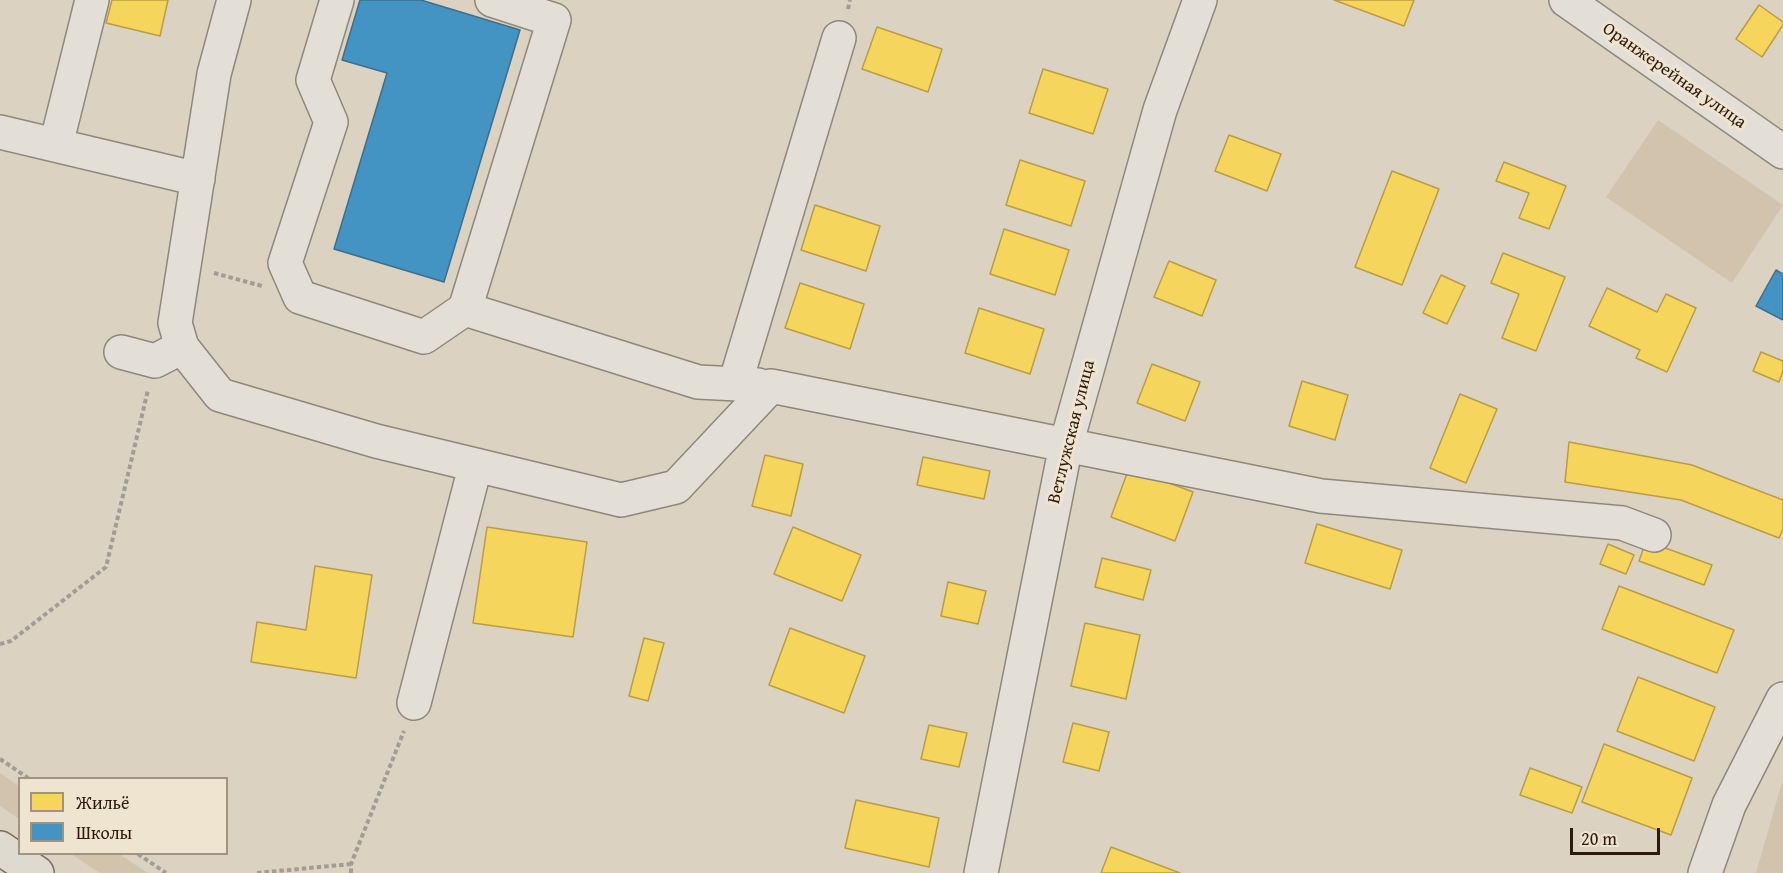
<!DOCTYPE html>
<html>
<head>
<meta charset="utf-8">
<style>
  body { margin:0 }
  #map { position:relative; width:1783px; height:873px; overflow:hidden; background:#dcd2c2; font-family:"Gentium Book Plus",serif }
  canvas { display:block }
  .legend { position:absolute; left:18px; top:777px; width:210px; height:78px; box-sizing:border-box; background:#efe4d0; border:2px solid #a29381; margin:0; padding:8px 10px; list-style:none; font-size:18px; color:#2e1a0a }
  .legend li { display:flex; align-items:center; gap:12px; height:30px }
  .legend b { width:30px; border:2px solid #a29381 }
  .scale { position:absolute; left:1570px; top:828px; width:90px; height:27px; box-sizing:border-box; border:3px solid #2e1a0a; border-top:0; padding-left:8px; font-size:18px; line-height:21px; white-space:nowrap; color:#2e1a0a; -webkit-text-stroke:4px #efe4d0; paint-order:stroke }
</style>
</head>
<body>
<div id="map">
<canvas width="1783" height="873"></canvas>
<ul class="legend">
<li><b style="height:16px;background:#f6d55c"></b>Жильё</li>
<li><b style="height:16px;background:#4393c3"></b>Школы</li>
</ul>
<div class="scale">20 m</div>
</div>
<script>
const g = document.querySelector('canvas').getContext('2d');
g.lineJoin = 'round';
function fill(path, color) { g.fillStyle = color; g.fill(path, 'evenodd'); }
const shape = rows => new Path2D(rows.map(r => 'M' + r).join(''));
function trace(path, color, width, dash) { g.strokeStyle = color; g.lineWidth = width; g.lineCap = dash ? 'butt' : 'round'; g.setLineDash(dash || []); g.stroke(path); }
function write(font, color, halo, rows, align = 'center') {
  g.font = font + ' "Gentium Book Plus",serif'; g.lineWidth = 6; g.setLineDash([]); g.textBaseline = 'middle'; g.strokeStyle = halo; g.fillStyle = color; for (const [text, x, y, turn = 0] of rows) {
    g.save(); g.translate(x, y); g.rotate((+turn || 0) * Math.PI / 180); g.textAlign = isNaN(turn) ? turn : align; if (halo) g.strokeText(text, 0, 0); g.fillText(text, 0, 0); g.restore();
  }
}
fill(shape([
  [1658,120,1783,205,1732,283,1606,197],
  [0,773,19,786,19,819,0,806],
  [1783,779,1783,873,1756,873],
  [71,854,119,854,148,873,100,873]
]), '#d1c3ac');
const homes = shape([
  [112,0,168,0,160,36,106,23,112,0],
  [1334,0,1414,0,1404,26,1334,0],
  [1759,5,1783,22,1783,25,1762,57,1736,39,1759,5],
  [877,27,942,49,928,92,862,69,877,27],
  [1043,69,1108,89,1093,134,1029,113,1043,69],
  [1229,135,1281,154,1267,191,1215,171,1229,135],
  [1020,160,1085,181,1071,226,1006,205,1020,160],
  [1504,162,1566,186,1549,229,1519,218,1529,193,1496,181,1504,162],
  [1392,171,1439,189,1402,285,1355,267,1392,171],
  [815,205,880,226,866,271,801,250,815,205],
  [1004,229,1069,250,1055,295,990,274,1004,229],
  [1503,253,1565,277,1536,351,1502,338,1519,294,1491,283,1503,253],
  [1169,261,1216,280,1202,316,1154,297,1169,261],
  [1441,275,1465,286,1447,324,1423,313,1441,275],
  [800,283,864,304,850,349,785,328,800,283],
  [1607,288,1657,312,1666,294,1696,308,1667,372,1636,358,1640,350,1589,326,1607,288],
  [979,308,1044,329,1030,374,965,353,979,308],
  [1761,352,1783,361,1783,371,1779,382,1753,371,1761,352],
  [1152,364,1200,382,1185,421,1137,403,1152,364],
  [1302,381,1348,395,1335,440,1289,426,1302,381],
  [1460,394,1497,409,1466,483,1430,468,1460,394],
  [1569,442,1692,465,1783,500,1783,529,1779,538,1681,500,1565,482,1569,442],
  [765,455,803,464,791,516,752,506,765,455],
  [923,457,990,471,984,499,917,485,923,457],
  [1129,468,1193,492,1175,541,1111,517,1129,468],
  [1317,524,1402,550,1390,589,1305,563,1317,524],
  [487,527,587,542,573,637,473,623,487,527],
  [793,527,861,555,842,601,774,574,793,527],
  [1646,541,1712,565,1704,585,1639,561,1646,541],
  [1608,544,1634,555,1626,574,1600,564,1608,544],
  [1102,558,1151,570,1143,600,1095,587,1102,558],
  [315,566,372,575,356,678,251,662,257,622,306,630,315,566],
  [948,582,986,591,978,624,941,616,948,582],
  [1619,586,1734,630,1717,673,1602,629,1619,586],
  [1085,623,1140,635,1126,699,1071,686,1085,623],
  [790,628,865,656,844,713,769,685,790,628],
  [644,638,664,643,648,701,629,696,644,638],
  [1638,677,1715,707,1694,761,1617,731,1638,677],
  [1073,723,1109,732,1099,771,1063,762,1073,723],
  [929,725,967,733,959,767,921,759,929,725],
  [1604,744,1692,778,1671,835,1582,802,1604,744],
  [1530,768,1582,787,1572,813,1520,795,1530,768],
  [856,800,939,818,929,867,845,848,856,800],
  [1111,847,1180,873,1101,873,1111,847]
]);
fill(homes, '#f6d55c');
trace(homes, '#ba9d43', 1.5);
const schools = shape([
  [360,0,421,0,520,30,444,282,334,249,387,73,342,60,360,0],
  [1776,270,1783,274,1783,320,1756,306,1776,270]
]);
fill(schools, '#4393c3');
trace(schools, '#3d6f8c', 1.5);
const minor = shape([
  [234,0,214,74,175,323,182,347,220,395,376,441,621,500,676,487,771,386,1321,496,1622,523,1654,535],
  [337,0,313,80,331,122,285,263,300,297,424,337,465,309,554,20,492,0],
  [1566,0,1783,152],
  [0,132,198,179],
  [56,145,92,0],
  [465,309,698,382,758,385],
  [121,352,155,361,182,347],
  [735,384,839,38],
  [414,703,475,467],
  [981,873,1066,445,1160,110,1200,0],
  [1705,873,1729,805,1783,699]
]);
const major = shape([
  [0,848,37,873]
]);
trace(minor, '#8e877c', 36);
trace(major, '#766d63', 36);
trace(shape([
  [848,9,850,0],
  [214,273,262,286],
  [0,644,11,641,106,567,148,390],
  [0,759,28,778],
  [138,854,166,873],
  [257,873,351,864],
  [351,873,351,864,404,731]
]), '#a19c94', 4, [4.5, 3]);
trace(minor, '#e4dfd6', 33);
trace(major, '#dfdad0', 33);
write('18px', '#2e1a0a', '#efe4d0', [
  ["Оранжерейная улица",1674,76,35],
  ["Ветлужская улица",1072,432,-76]
]);
</script>
</body>
</html>
